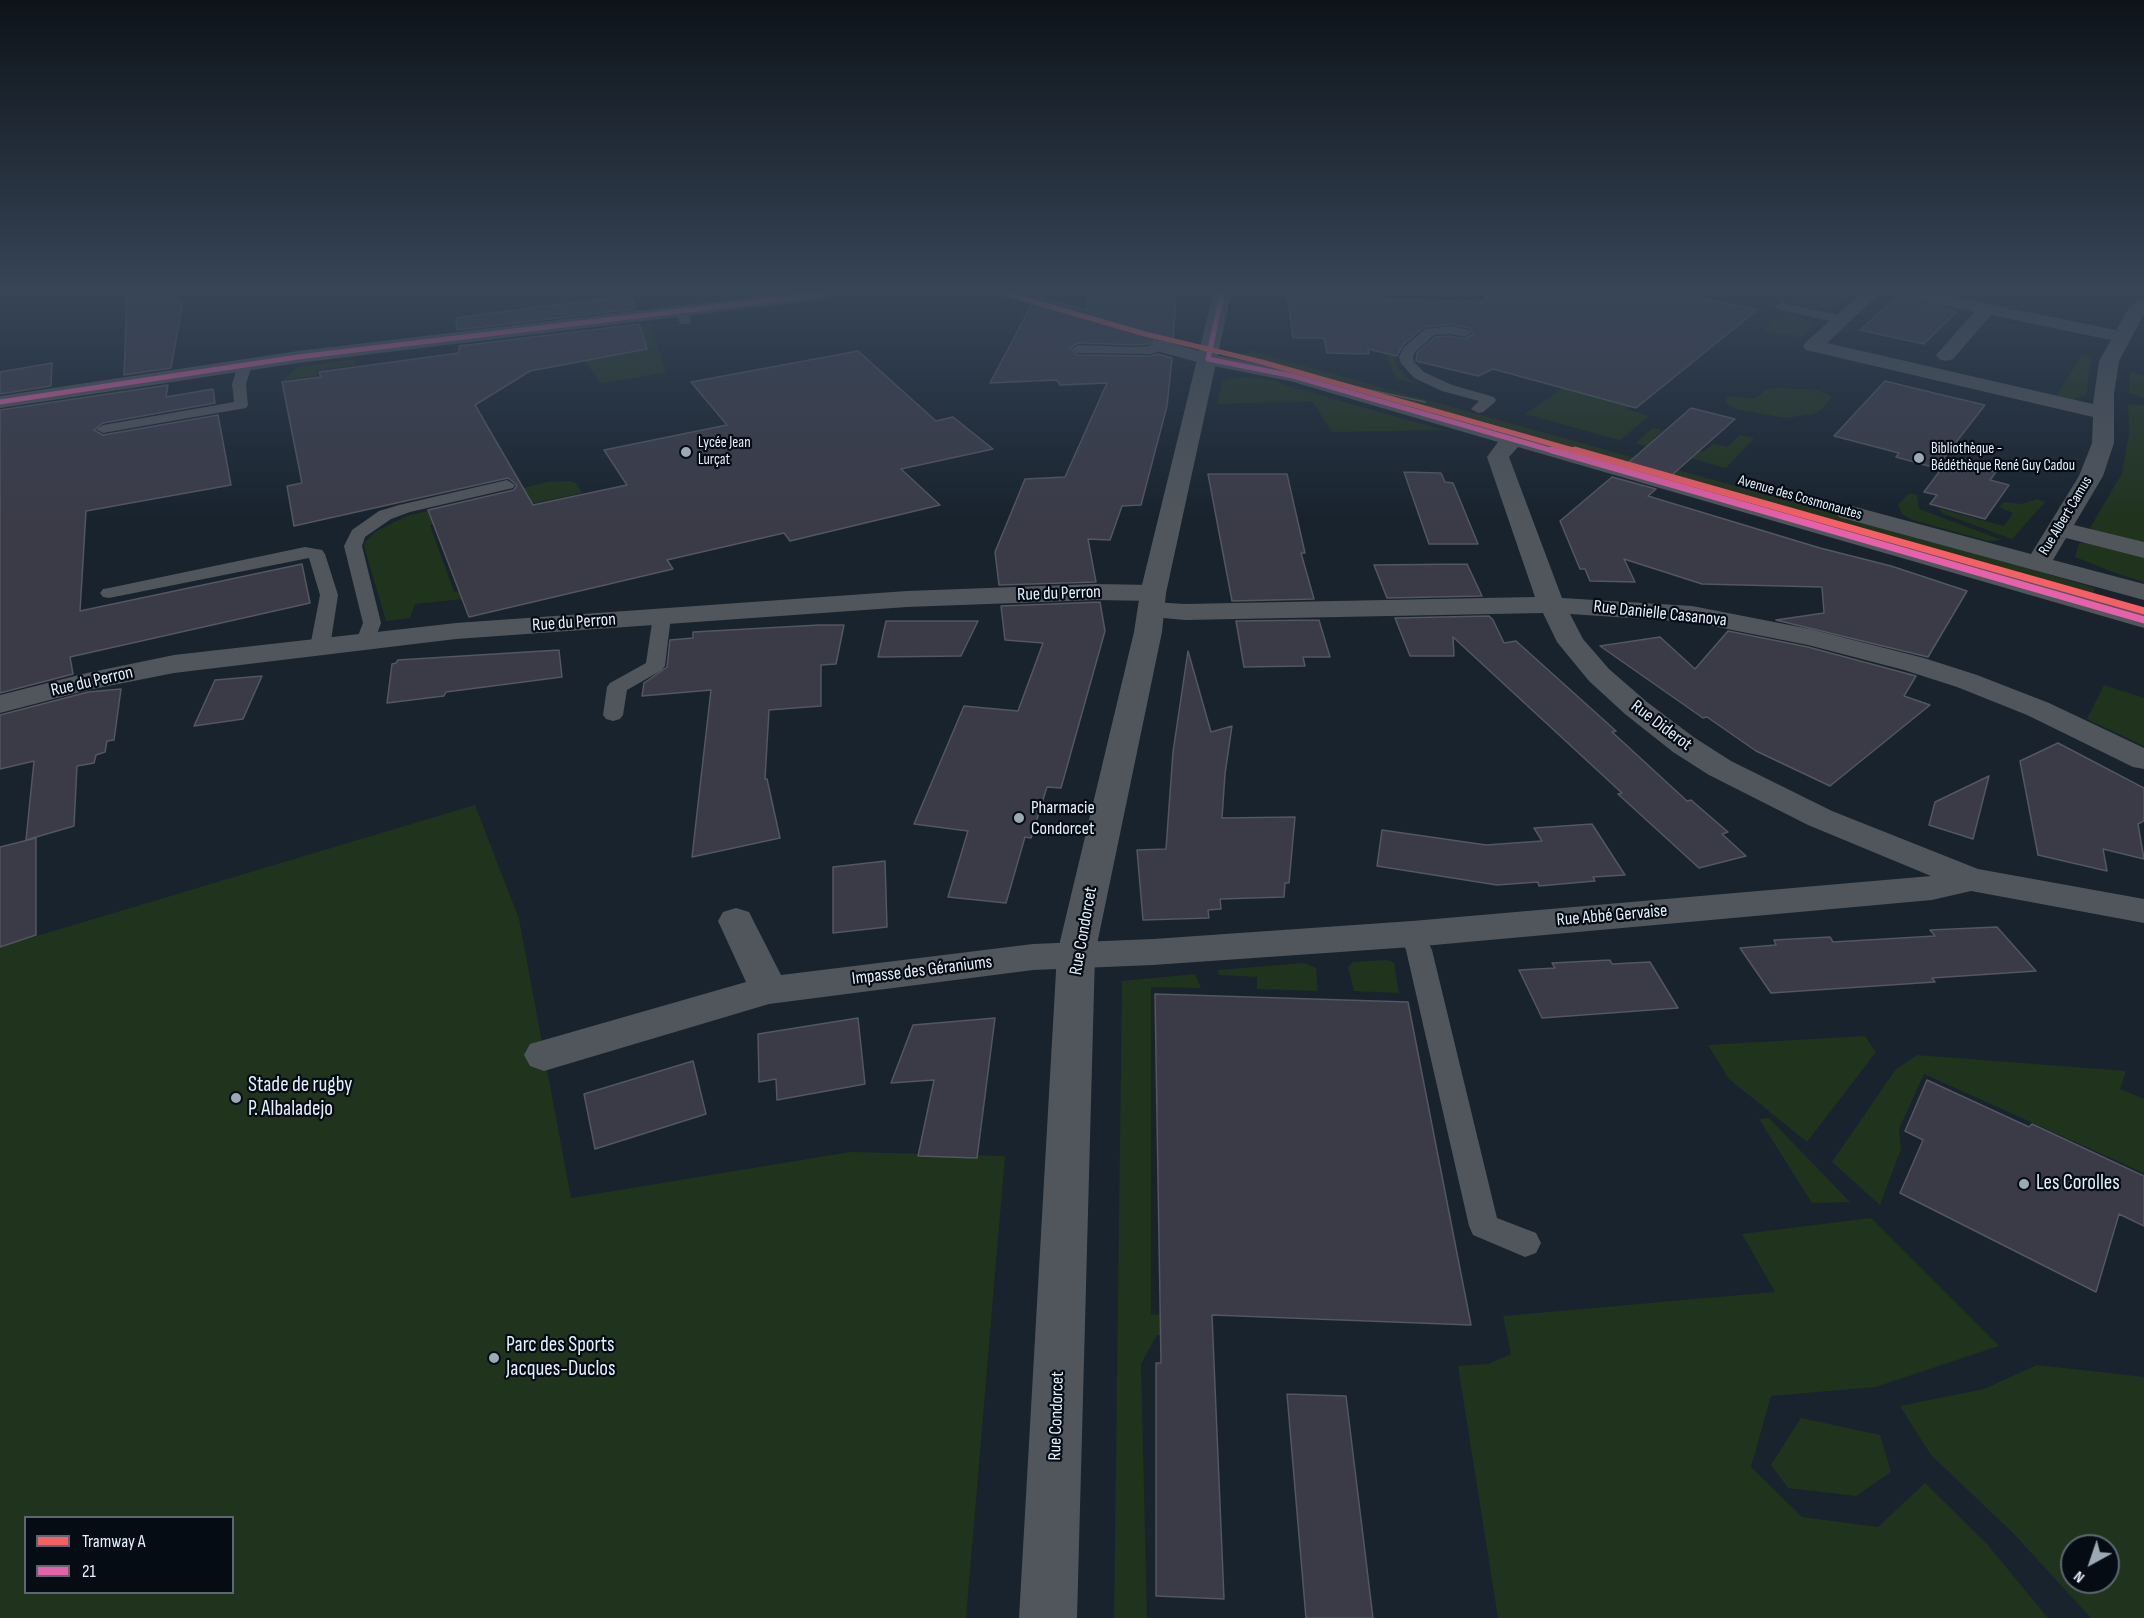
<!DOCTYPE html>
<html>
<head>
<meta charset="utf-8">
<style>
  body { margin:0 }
  #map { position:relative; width:2144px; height:1618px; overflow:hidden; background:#18232e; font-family:"Sofia Sans Condensed",sans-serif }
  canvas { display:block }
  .legend { position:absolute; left:24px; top:1516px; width:210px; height:78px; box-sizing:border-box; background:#050c14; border:2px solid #5e6771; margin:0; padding:8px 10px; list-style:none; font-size:18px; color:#e4f0fd }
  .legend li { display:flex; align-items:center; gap:12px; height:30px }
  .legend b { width:30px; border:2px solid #5e6771 }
  .north { position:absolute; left:2060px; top:1534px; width:60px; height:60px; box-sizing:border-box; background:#050c14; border:2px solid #5e6771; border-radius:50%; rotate:220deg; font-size:16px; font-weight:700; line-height:24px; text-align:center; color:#e4f0fd }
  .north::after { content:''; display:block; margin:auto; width:21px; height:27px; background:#9da8b5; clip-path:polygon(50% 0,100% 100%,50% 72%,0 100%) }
</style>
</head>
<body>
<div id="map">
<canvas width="2144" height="1618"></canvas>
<ul class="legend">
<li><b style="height:8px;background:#f65f64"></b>Tramway A</li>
<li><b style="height:8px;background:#e760aa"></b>21</li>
</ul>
<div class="north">N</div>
</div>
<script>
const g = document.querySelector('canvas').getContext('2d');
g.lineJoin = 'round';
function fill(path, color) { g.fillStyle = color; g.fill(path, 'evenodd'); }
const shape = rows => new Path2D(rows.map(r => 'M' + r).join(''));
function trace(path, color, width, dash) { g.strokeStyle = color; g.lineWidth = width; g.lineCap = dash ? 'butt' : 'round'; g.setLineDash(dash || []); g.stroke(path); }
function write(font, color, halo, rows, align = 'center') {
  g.font = font + ' "Sofia Sans Condensed",sans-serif'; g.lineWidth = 4.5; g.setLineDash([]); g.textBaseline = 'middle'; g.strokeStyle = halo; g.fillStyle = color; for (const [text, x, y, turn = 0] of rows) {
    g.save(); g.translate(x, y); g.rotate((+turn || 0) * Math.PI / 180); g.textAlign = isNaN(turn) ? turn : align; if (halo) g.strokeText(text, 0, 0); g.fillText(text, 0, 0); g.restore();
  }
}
fill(shape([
  [1800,294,1851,294,1835,307,1828,309,1789,303],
  [1783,313,1807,320,1813,324,1801,337,1763,330],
  [650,324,666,372,601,384,570,339,484,344],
  [1374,324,1474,326,1468,329,1440,327,1421,330,1400,347,1394,355,1396,365,1407,378,1421,385,1396,379],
  [1251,351,1983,555,2095,588,2090,598,1239,358],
  [2082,355,2091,357,2086,395,2074,399,2056,396],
  [355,359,355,365,317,370,316,376,282,380,298,367],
  [2130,372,2144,375,2144,398,2129,393],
  [1244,377,1276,381,1284,385,1443,430,1332,432,1312,401,1217,404,1222,382],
  [1563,388,1629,406,1626,409,1649,416,1620,440,1525,414],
  [1780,388,1818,390,1832,397,1823,408,1814,414,1785,418,1736,409,1727,404,1725,400,1729,396,1754,399,1768,389],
  [2128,404,2144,406,2144,546,2097,534,2090,528,2122,473,2129,434],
  [1653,428,1663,430,1654,438,1703,452,1713,444,1727,447,1740,435,1754,438,1726,468,1635,443],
  [570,481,576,483,582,493,430,525,454,592,551,570,559,589,415,604,410,618,386,621,364,546,365,542,375,532,407,516,548,482],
  [1909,493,1917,495,1919,509,2002,540,1988,541,1910,519,1902,514,1898,505],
  [2037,499,2045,502,2012,539,1944,514,1937,508,2004,526,2013,513,1999,507,2004,502,2022,504],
  [2079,543,2091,543,2144,557,2144,582,2118,574,2075,557],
  [2104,685,2144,698,2144,746,2087,719],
  [475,805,519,919,571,1198,850,1152,1005,1156,966,1618,0,1618,0,947],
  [26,1518,232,1518,232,1592,26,1592],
  [1386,960,1394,962,1399,993,1354,991,1348,967,1353,962],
  [1305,963,1316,968,1318,991,1257,989,1257,977,1219,975,1217,970],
  [1195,974,1201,988,1151,987,1151,1314,1203,1319,1206,1337,1157,1335,1141,1364,1147,1618,1114,1618,1122,981],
  [1865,1036,1876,1052,1807,1142,1729,1079,1708,1045],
  [1917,1055,2126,1071,2120,1089,2144,1099,2144,1173,1924,1074,1899,1129,1901,1149,1880,1205,1832,1162,1896,1069],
  [1769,1118,1850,1202,1812,1203,1759,1119],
  [1871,1218,1999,1346,1876,1387,1771,1396,1751,1467,1802,1517,1878,1527,1925,1483,1987,1544,2048,1618,1498,1618,1458,1366,1488,1364,1511,1354,1503,1316,1775,1292,1742,1234],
  [2037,1365,2144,1377,2144,1618,2091,1618,2014,1534,1931,1455,1900,1406,1984,1389],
  [2072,1546,2108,1546,2108,1582,2072,1582],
  [1801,1418,1880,1435,1891,1472,1856,1496,1788,1488,1771,1465]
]), '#20331d');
const building = shape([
  [127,294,178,294,177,302,183,301,171,368,124,375,127,294],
  [1287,294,1382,294,1382,299,1485,302,1486,294,1684,294,1757,310,1636,408,1493,369,1478,376,1416,361,1417,353,1435,337,1450,336,1465,339,1473,334,1470,328,1450,324,1424,327,1403,345,1397,356,1368,349,1369,354,1327,353,1324,338,1293,338,1287,294],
  [631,295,635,309,457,330,456,318,631,295],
  [1036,296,1087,310,1088,298,1176,297,1173,341,1159,338,1149,344,1135,345,1078,343,1069,348,1078,355,1151,356,1158,354,1172,358,1167,406,1141,505,1122,506,1110,540,1088,539,1096,582,999,585,995,552,1025,479,1065,477,1107,383,1060,385,1057,380,990,383,1036,296],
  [1898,296,1911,301,1957,311,1924,344,1860,330,1898,296],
  [639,324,647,349,530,371,475,405,533,505,627,485,604,450,727,425,691,382,858,351,936,421,953,417,993,449,901,469,940,505,790,541,784,533,667,560,673,569,469,617,428,510,514,490,517,485,508,478,294,526,287,486,302,483,282,382,321,377,319,372,459,353,459,346,639,324],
  [52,363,51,386,0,394,0,372,52,363],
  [1885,381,1934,393,1985,405,1936,468,1896,457,1899,453,1834,436,1885,381],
  [168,385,166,397,213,389,215,403,103,423,94,430,103,435,218,415,231,485,86,511,80,611,302,564,310,603,70,657,73,674,0,693,0,410,168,385],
  [1691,408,1735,419,1672,475,1628,463,1691,408],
  [1948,460,1996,472,1990,480,2009,485,1985,519,1930,504,1937,495,1924,492,1948,460],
  [1404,472,1441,473,1445,482,1453,483,1478,544,1429,544,1404,472],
  [1208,474,1287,474,1305,553,1301,553,1314,599,1232,601,1208,474],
  [1612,477,1656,489,1648,496,1820,548,1891,566,1967,591,1928,657,1776,620,1824,613,1822,587,1702,584,1624,559,1635,582,1590,581,1585,569,1580,569,1560,521,1612,477],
  [1467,564,1482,596,1387,598,1374,565,1467,564],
  [1100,602,1105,631,1061,788,1047,787,1031,838,1025,837,1006,903,948,897,968,831,914,824,964,706,1018,711,1043,643,1005,640,1001,606,1100,602],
  [1489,616,1493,620,1504,643,1516,641,1616,731,1612,732,1687,801,1691,800,1728,832,1722,834,1746,856,1699,868,1618,794,1622,793,1453,637,1454,656,1410,656,1395,618,1489,616],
  [1319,620,1330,657,1303,657,1305,666,1244,667,1236,621,1319,620],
  [886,621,978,621,961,656,878,657,886,621],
  [819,625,844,625,836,664,821,665,821,706,769,710,765,779,767,779,780,838,692,857,711,690,642,696,644,683,667,667,670,640,693,638,693,632,819,625],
  [1728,631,1808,647,1916,676,1904,696,1930,705,1830,786,1756,751,1707,717,1703,718,1600,646,1660,637,1695,669,1728,631],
  [559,650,562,677,446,692,444,696,387,703,392,664,396,663,398,660,559,650],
  [1188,651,1211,732,1232,726,1225,774,1222,818,1295,817,1289,883,1285,883,1284,897,1220,899,1221,909,1208,910,1209,918,1143,920,1137,850,1166,849,1173,752,1188,651],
  [262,676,243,719,194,726,215,680,262,676],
  [121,689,114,740,107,741,105,752,96,755,94,763,77,766,74,826,26,840,34,761,0,769,0,715,88,692,121,689],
  [2058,743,2144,788,2144,821,2138,824,2144,859,2103,849,2107,871,2038,855,2020,761,2058,743],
  [1989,776,1973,839,1929,825,1935,802,1989,776],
  [1592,824,1625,875,1593,877,1595,881,1539,886,1538,882,1497,885,1377,866,1382,830,1486,845,1542,841,1534,828,1592,824],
  [36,838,36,935,0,947,0,847,36,838],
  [885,861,887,927,833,933,833,867,885,861],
  [1997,927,2036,971,1932,978,1935,982,1771,993,1740,948,1776,945,1774,940,1830,937,1833,942,1935,936,1930,930,1997,927],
  [1610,960,1612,964,1650,962,1678,1008,1542,1018,1519,970,1555,968,1552,963,1610,960],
  [1155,994,1408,1002,1471,1325,1212,1315,1224,1599,1156,1596,1156,1363,1161,1363,1155,994],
  [858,1018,865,1084,777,1100,776,1079,759,1082,758,1034,858,1018],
  [995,1018,977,1158,918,1156,934,1080,891,1083,913,1025,995,1018],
  [693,1061,706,1114,595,1149,584,1094,693,1061],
  [1927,1080,2029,1127,2032,1124,2144,1176,2144,1226,2119,1214,2096,1292,1900,1193,1923,1140,1905,1131,1927,1080],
  [1287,1394,1346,1396,1373,1618,1306,1618,1287,1394]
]);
fill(building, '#3b3b48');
trace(building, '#545661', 1.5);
fill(shape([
  [1781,302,1847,317,1849,320,1843,324,1777,309,1775,306,1781,302],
  [682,307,688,311,691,321,689,324,681,324,679,321,676,311,682,307],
  [1450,326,1470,330,1471,333,1465,337,1450,334,1434,335,1415,352,1413,357,1414,362,1424,372,1452,385,1494,397,1496,400,1494,403,1483,412,1478,413,1471,409,1479,401,1442,391,1414,378,1401,363,1399,357,1404,347,1425,329,1450,326],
  [1160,342,1167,346,1165,349,1151,354,1078,353,1071,349,1078,345,1135,347,1149,346,1160,342],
  [245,361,252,365,246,384,248,405,246,408,103,433,96,429,103,425,234,402,232,384,238,365,245,361],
  [507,480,515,485,513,488,410,512,391,519,365,537,362,546,381,623,373,645,359,645,356,641,363,623,344,546,352,530,379,511,399,505,507,480],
  [305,547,322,550,325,554,338,595,330,647,327,651,320,653,313,651,310,647,320,595,309,558,109,598,103,597,100,593,103,589,109,588,305,547],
  [662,610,669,612,671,616,665,666,662,670,627,690,623,715,620,719,613,721,606,719,603,715,607,687,610,683,646,663,653,616,655,612,662,610],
  [1412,925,1421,928,1432,950,1497,1218,1536,1233,1541,1243,1536,1253,1525,1257,1473,1235,1469,1226,1406,950,1399,934,1403,928,1412,925]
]), '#51565c');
fill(shape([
  [776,294,833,294,825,299,298,363,0,408,0,396,298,351,776,294],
  [1860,294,1879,294,1827,343,2093,404,2099,361,2111,340,1991,315,1953,359,1946,361,1939,359,1936,355,1974,312,1911,299,1903,294,1940,294,2116,330,2129,308,2138,300,2144,299,2144,314,2119,361,2114,394,2114,443,2103,476,2074,525,2144,542,2144,558,2066,538,2053,560,2144,584,2144,600,1839,517,1836,512,1839,507,1848,505,2031,554,2079,476,2092,443,2093,417,1806,350,1803,346,1806,342,1860,294],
  [1160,340,1210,354,1300,372,2144,611,2144,628,1518,447,1509,457,1562,598,1692,606,1810,629,1924,658,1977,675,2049,703,2144,748,2144,769,2133,767,2027,715,1957,687,1904,670,1808,645,1692,622,1570,614,1583,639,1609,669,1647,702,1695,738,1731,761,1832,811,1978,869,2144,899,2144,923,1971,891,1932,900,1412,947,1153,965,1033,970,769,1004,544,1071,530,1066,524,1055,530,1044,746,982,718,921,723,912,736,908,749,912,781,975,1033,944,1153,939,1412,921,1931,876,1808,825,1709,775,1673,752,1625,714,1589,681,1557,642,1543,613,1185,620,1142,616,1138,610,1142,604,1152,602,1185,604,1535,597,1487,457,1498,442,1290,381,1208,365,1153,350,1150,346,1153,342,1160,340],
  [1095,584,1153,585,1162,587,1166,593,1162,599,1153,601,1095,600,907,607,456,639,174,673,88,690,0,713,0,695,87,673,174,655,456,623,907,591,1095,584]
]), '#51565c');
fill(shape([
  [1213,294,1231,294,1166,593,1162,632,1095,954,1077,1618,1019,1618,1057,954,1134,632,1140,593,1213,294]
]), '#51565c');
trace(shape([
  [1329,381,1425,402]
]), '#595e65', 1.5);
trace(shape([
  [1208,359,1293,376,1557,452],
  [1208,359,1222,294],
  [0,402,298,357,821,294]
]), '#e760aa', 5);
trace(shape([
  [1552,450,2144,620]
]), '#e760aa', 7);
trace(shape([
  [1007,294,1145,334,1262,362,1580,452]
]), '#f65f64', 5);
trace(shape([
  [1575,450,2144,611]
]), '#f65f64', 7);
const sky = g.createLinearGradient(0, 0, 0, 521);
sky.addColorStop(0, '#0d1319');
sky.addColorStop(0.56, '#374557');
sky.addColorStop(1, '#37455700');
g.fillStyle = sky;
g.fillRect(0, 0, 2144, 521);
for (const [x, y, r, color] of [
  [686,452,6,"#9da8b5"],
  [1919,458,6,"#9da8b5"],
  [1019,818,6,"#9da8b5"],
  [236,1098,6,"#9da8b5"],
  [2024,1184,6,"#9da8b5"],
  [494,1358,6,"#9da8b5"]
]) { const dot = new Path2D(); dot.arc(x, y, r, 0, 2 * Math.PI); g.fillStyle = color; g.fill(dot); trace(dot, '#050c14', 2); }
write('15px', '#e4f0fd', '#050c14', [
  ["Lycée Jean",698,443],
  ["Lurçat",698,460],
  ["Bibliothèque -",1931,449],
  ["Bédéthèque René Guy Cadou",1931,466]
], 'left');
write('15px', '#e4f0fd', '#050c14', [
  ["Avenue des Cosmonautes",1800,498,16],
  ["Rue Albert Camus",2066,516,-59]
]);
write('18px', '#e4f0fd', '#050c14', [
  ["Rue du Perron",1059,594,-2],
  ["Rue Danielle Casanova",1660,614,6],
  ["Rue du Perron",574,623,-4],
  ["Rue du Perron",92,682,-13],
  ["Rue Diderot",1661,726,37],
  ["Rue Abbé Gervaise",1612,916,-5],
  ["Rue Condorcet",1084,931,-80],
  ["Impasse des Géraniums",922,971,-7],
  ["Rue Condorcet",1057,1416,-88]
]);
write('18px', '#e4f0fd', '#050c14', [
  ["Pharmacie",1031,808],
  ["Condorcet",1031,829]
], 'left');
write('21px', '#e4f0fd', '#050c14', [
  ["Stade de rugby",248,1086],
  ["P. Albaladejo",248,1110],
  ["Les Corolles",2036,1184],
  ["Parc des Sports",506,1346],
  ["Jacques-Duclos",506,1370]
], 'left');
</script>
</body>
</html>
